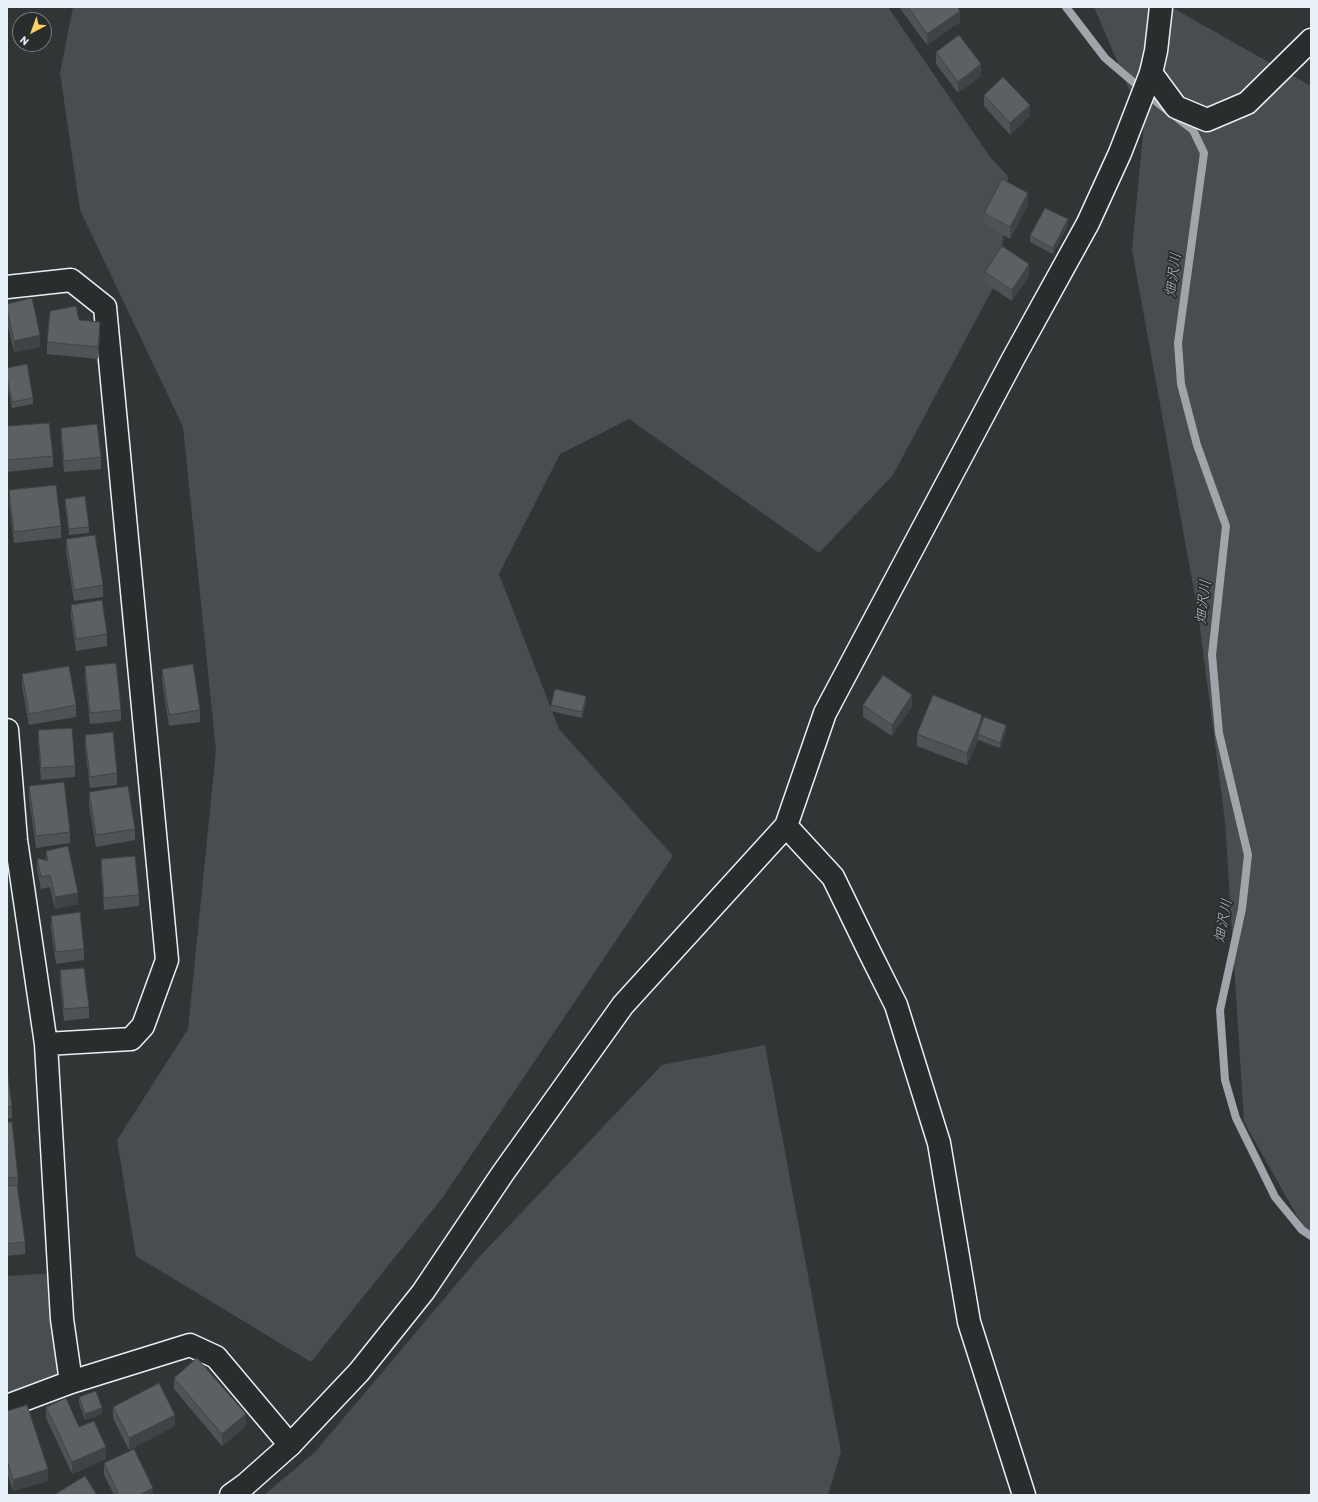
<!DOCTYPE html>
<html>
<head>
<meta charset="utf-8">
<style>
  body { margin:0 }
  #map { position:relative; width:1318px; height:1502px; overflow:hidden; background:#323536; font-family:Itim,sans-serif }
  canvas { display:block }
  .frame { position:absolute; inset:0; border:8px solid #e8f1f8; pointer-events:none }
  .north { position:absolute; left:12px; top:12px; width:40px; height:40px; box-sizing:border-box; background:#2a2d2e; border:1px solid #767b7f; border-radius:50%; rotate:221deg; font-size:11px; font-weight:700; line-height:16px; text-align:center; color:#e8f1f8 }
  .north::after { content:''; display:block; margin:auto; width:14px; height:18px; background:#ffd166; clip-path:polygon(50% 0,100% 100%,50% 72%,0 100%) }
</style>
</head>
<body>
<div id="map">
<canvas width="1318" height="1502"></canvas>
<div class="frame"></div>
<div class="north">N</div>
</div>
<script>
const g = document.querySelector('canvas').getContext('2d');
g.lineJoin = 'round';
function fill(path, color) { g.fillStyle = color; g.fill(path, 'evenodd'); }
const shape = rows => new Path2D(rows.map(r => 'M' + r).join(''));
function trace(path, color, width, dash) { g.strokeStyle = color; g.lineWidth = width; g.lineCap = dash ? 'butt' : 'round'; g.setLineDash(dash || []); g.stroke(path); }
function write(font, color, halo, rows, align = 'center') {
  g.font = font + ' Itim,"Klee One",sans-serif'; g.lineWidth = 3.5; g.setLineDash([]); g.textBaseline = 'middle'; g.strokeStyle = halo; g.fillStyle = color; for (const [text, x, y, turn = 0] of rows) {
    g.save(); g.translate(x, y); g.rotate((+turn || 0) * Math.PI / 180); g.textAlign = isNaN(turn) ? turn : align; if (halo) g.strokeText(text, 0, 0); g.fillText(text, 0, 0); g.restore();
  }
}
fill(shape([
  [73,7,888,7,990,157,1008,176,1000,275,893,475,819,553,629,419,560,454,499,574,559,729,673,856,443,1197,311,1362,136,1256,117,1140,188,1029,216,750,183,427,80,210,60,73],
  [1094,7,1171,7,1311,86,1311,1235,1305,1230,1244,1122,1225,821,1198,613,1132,250,1144,124],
  [765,1045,841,1452,828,1495,264,1495,315,1452,481,1255,662,1065],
  [59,1273,71,1382,7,1403,7,1276]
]), '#494d4f');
trace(shape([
  [1066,7,1105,58,1158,103,1193,130,1204,153,1178,343,1181,384,1197,445,1226,526,1212,655,1219,733,1248,855,1242,909,1220,1010,1225,1080,1236,1118,1275,1197,1302,1230,1311,1236]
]), '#9fa5aa', 8);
const street = shape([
  [1151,73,1156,51,1161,7],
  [7,287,71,280,105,307,167,960,143,1026,131,1039,46,1044],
  [7,730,16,840,46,1044,62,1319,71,1382],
  [7,1406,71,1382,190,1345,216,1357,290,1445]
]);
const secondary = shape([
  [1151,73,1176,107,1207,120,1247,103,1311,40],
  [786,826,833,877,869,951,896,1005,939,1143,969,1322,1024,1495],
  [231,1495,245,1485,290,1445,359,1372,423,1292,503,1173,623,1005,786,826,825,713,1013,359,1088,223,1120,153,1151,73]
]);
trace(street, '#e8f1f8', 25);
trace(secondary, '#e8f1f8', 25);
trace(street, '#2a2d2e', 22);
trace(secondary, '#2a2d2e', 22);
fill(shape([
  [899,7,957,7,960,22,927,45],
  [936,52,981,76,958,93,936,64],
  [984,95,1030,116,1010,135,984,106],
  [1028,205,1010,239,984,224,984,213],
  [1068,225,1053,254,1030,242,1030,236],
  [985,272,1029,276,1012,301,985,283],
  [7,304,40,347,14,352,7,321],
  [79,320,100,334,98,359,47,354,47,342],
  [7,368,33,398,33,404,12,408,7,384],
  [7,426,53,456,53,467,7,472],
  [61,428,101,457,101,469,64,472,61,439],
  [9,490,61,526,61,538,14,543,9,502],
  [65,499,89,527,89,533,69,535,65,505],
  [66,539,103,585,103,597,74,601,66,551],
  [71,605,107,634,107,646,76,651,71,617],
  [85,666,121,710,121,721,90,724,85,678],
  [162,669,200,710,200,722,169,726,162,681],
  [22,674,76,705,76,717,29,725,22,686],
  [586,702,582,718,551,711,551,705],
  [863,705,912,706,892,736,863,717],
  [982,724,1006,731,1000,748,978,740,967,765,917,746,917,734],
  [38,730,75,766,75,777,41,780,38,741],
  [85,735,117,773,117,785,90,788,85,746],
  [29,786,70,832,70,843,36,848,29,798],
  [89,792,135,829,135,840,96,847,89,804],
  [46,851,78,904,55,909,50,887,41,889,37,869,37,858,46,860],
  [101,859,139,895,139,906,104,910,101,871],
  [51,916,84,949,84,960,56,964,51,928],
  [60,970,89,1007,89,1018,64,1021,60,982],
  [7,1036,8,1042,8,1053,7,1053],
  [7,1068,12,1107,12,1118,7,1119],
  [7,1122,18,1177,18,1189,25,1242,25,1254,7,1256],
  [174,1378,246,1426,222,1446,174,1389],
  [79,1397,102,1414,85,1420,79,1403],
  [46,1407,79,1427,106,1459,72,1474,46,1418],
  [113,1407,175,1426,129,1450,113,1418],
  [7,1411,48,1481,13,1491,7,1472],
  [104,1463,153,1495,114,1495,104,1475]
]), '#4f5355');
fill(shape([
  [960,11,960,22,927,45,927,34],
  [981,64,981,76,958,93,958,82],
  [1030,105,1030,116,1010,135,1010,123],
  [1028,193,1028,205,1010,239,1010,227],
  [1068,219,1068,225,1053,254,1053,248],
  [1029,264,1029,276,1012,301,1012,290],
  [100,322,100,334,98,359,98,347],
  [40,335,40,347,14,352,14,341],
  [912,695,912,706,892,736,892,725],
  [586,696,586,702,582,718,582,712],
  [982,715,982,727,978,734,978,740,967,765,967,753],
  [1006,725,1006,731,1000,748,1000,743],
  [78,893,78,904,55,909,55,897],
  [102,1408,102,1414,85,1420,85,1414],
  [246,1414,246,1426,222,1446,222,1434],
  [175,1415,175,1426,129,1450,129,1438],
  [106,1447,106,1459,72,1474,72,1462],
  [48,1469,48,1481,13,1491,13,1480],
  [153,1488,153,1495,139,1495]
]), '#404345');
const building = shape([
  [908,7,957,7,960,11,927,34,908,7],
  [959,35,981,64,958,82,936,52,959,35],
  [1003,77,1030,105,1010,123,984,95,1003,77],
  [1002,179,1028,193,1010,227,984,213,1002,179],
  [1045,208,1068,219,1053,248,1030,236,1045,208],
  [1002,246,1029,264,1012,290,985,272,1002,246],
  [32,298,40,335,14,341,7,309,7,304,32,298],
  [76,306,79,320,100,322,98,347,47,342,50,311,76,306],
  [27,364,33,398,12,402,7,378,7,368,27,364],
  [49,423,53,456,7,460,7,426,49,423],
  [97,424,101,457,64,461,61,428,97,424],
  [56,485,61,526,14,532,9,490,56,485],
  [85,496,89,527,69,529,65,499,85,496],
  [95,535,103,585,74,590,66,539,95,535],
  [102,600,107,634,76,639,71,605,102,600],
  [116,663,121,710,90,713,85,666,116,663],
  [193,664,200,710,169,715,162,669,193,664],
  [69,666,76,705,29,714,22,674,69,666],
  [883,675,912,695,892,725,863,705,883,675],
  [555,689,586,696,582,712,551,705,555,689],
  [933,695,982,715,978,728,967,753,917,734,933,695],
  [984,717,1006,725,1000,743,978,734,984,717],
  [72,728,75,766,41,768,38,730,72,728],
  [113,732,117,773,90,777,85,735,113,732],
  [64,782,70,832,36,836,29,786,64,782],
  [128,786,135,829,96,835,89,792,128,786],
  [68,846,78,893,55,897,50,875,41,877,37,858,48,861,46,851,68,846],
  [135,856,139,895,104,898,101,859,135,856],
  [80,912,84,949,56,952,51,916,80,912],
  [84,968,89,1007,64,1009,60,970,84,968],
  [7,1068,12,1107,7,1107,7,1068],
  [7,1122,12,1122,18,1177,7,1178,7,1122],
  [17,1185,25,1242,7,1244,7,1186,17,1185],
  [197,1358,246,1414,222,1434,174,1378,197,1358],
  [159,1383,175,1415,129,1438,113,1407,159,1383],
  [96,1391,102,1408,85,1414,79,1397,96,1391],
  [66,1398,79,1427,94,1421,106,1447,72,1462,46,1407,66,1398],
  [27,1405,48,1469,13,1480,7,1460,7,1411,27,1405],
  [134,1449,153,1488,139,1495,119,1495,104,1463,134,1449],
  [85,1476,97,1495,58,1495,57,1493,85,1476]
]);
fill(building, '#5c6063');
trace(building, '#404345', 1);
write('italic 15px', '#b1b8be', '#2a2d2e', [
  ["畑沢川",1174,275,-82],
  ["畑沢川",1204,602,-83],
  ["畑沢川",1224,921,-79]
]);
</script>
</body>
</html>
